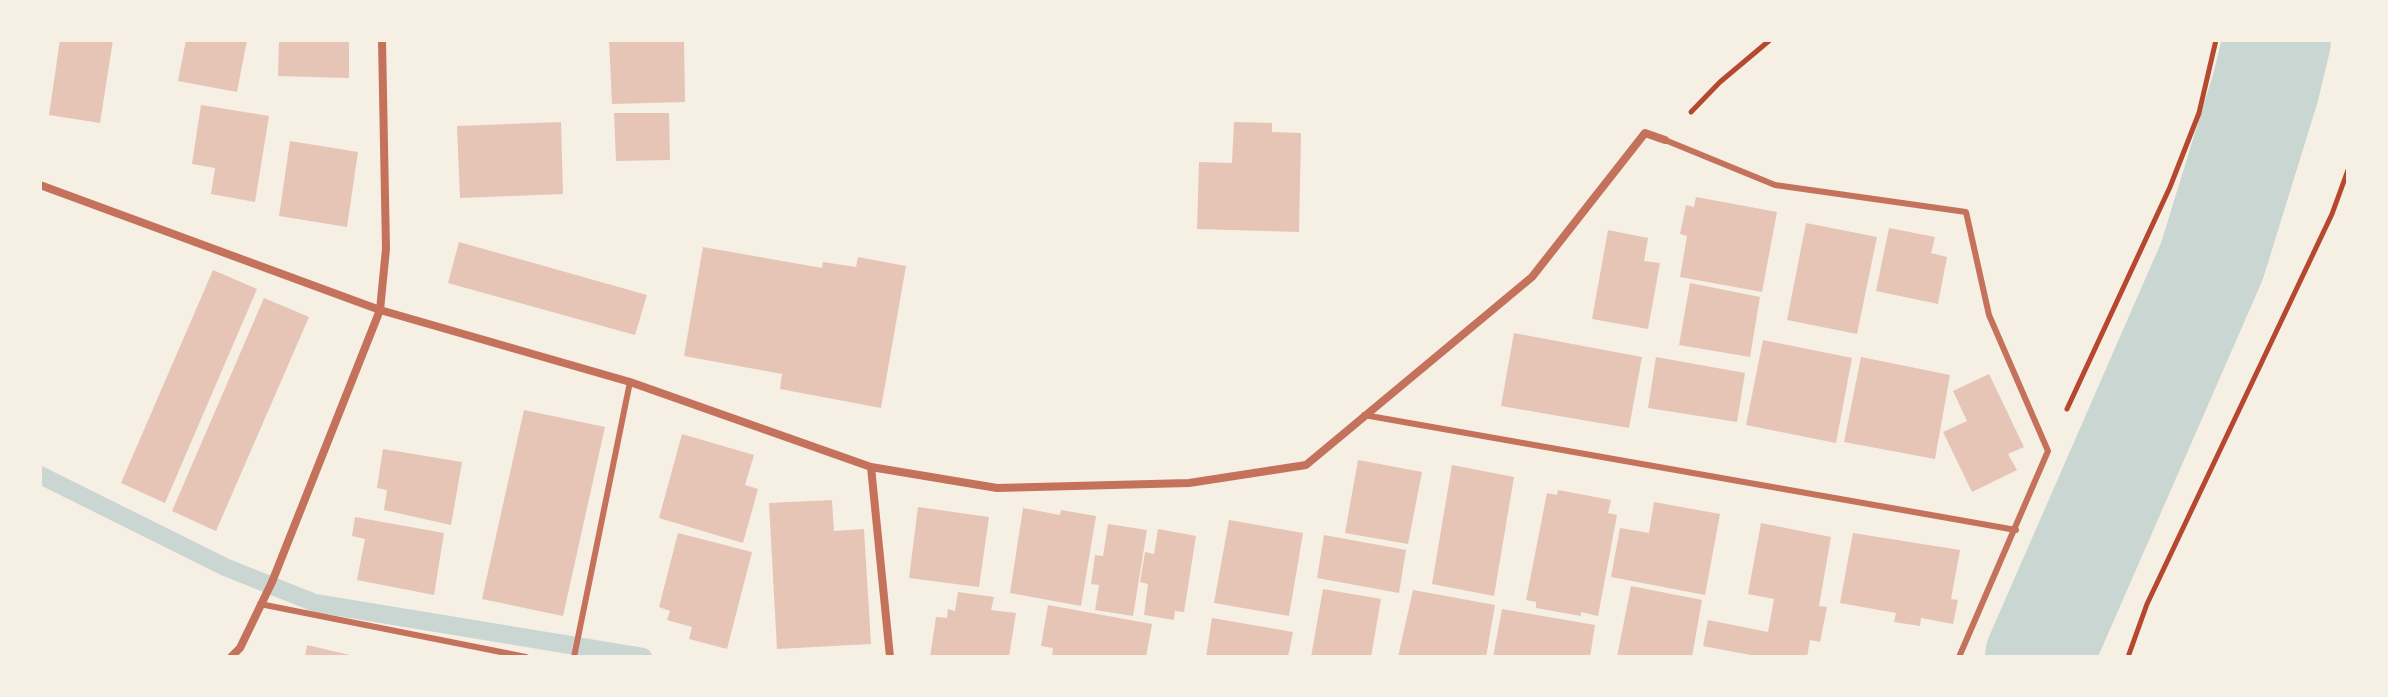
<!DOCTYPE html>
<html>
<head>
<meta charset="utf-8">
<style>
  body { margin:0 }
  #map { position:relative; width:2388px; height:697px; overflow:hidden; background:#f6efe4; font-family:"Nunito Sans",sans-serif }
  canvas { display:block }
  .frame { position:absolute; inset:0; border:42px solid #f6efe4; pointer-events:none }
</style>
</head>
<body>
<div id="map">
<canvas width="2388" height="697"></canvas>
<div class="frame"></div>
</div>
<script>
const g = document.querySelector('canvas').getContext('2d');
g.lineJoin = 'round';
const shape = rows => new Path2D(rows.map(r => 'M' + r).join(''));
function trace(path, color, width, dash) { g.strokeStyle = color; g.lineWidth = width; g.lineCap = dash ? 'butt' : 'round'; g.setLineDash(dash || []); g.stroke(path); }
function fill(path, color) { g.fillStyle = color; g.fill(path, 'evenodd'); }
trace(shape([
  [40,475,225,567,315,603,643,657]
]), '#c9d6d2', 18);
trace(shape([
  [2039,657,2212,261,2266,86,2277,40]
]), '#c9d6d2', 108);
fill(shape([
  [60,40,113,40,100,123,49,115],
  [186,40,247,40,237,92,178,81],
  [279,40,349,40,349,78,278,76],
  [609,40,684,40,685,102,612,104],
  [201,105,269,116,255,202,211,194,215,168,192,164],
  [614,113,669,113,670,160,616,161],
  [561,122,563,194,460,198,457,126],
  [1234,122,1272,123,1272,132,1301,133,1299,232,1197,229,1199,162,1232,163],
  [290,141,358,152,347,227,279,216],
  [1696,197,1777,212,1762,292,1680,277,1687,236,1680,234,1686,205,1694,207],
  [1806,223,1877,237,1857,334,1787,320],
  [1889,228,1935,237,1931,253,1947,257,1938,304,1876,291],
  [1608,230,1648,238,1644,261,1660,263,1648,329,1592,319],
  [459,242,647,295,635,335,448,283],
  [703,247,822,268,823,262,856,267,858,257,906,266,881,408,780,389,782,374,684,356],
  [213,270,257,289,165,503,121,483],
  [1690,283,1760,297,1750,357,1679,345],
  [264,298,309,317,216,531,172,511],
  [1514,333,1642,357,1629,428,1501,406],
  [1763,340,1852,358,1836,443,1746,425],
  [1656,357,1745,373,1737,422,1648,408],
  [1861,357,1950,375,1935,459,1844,442],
  [1989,374,2024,447,2008,454,2017,470,1972,492,1943,432,1967,421,1953,391],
  [524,410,605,427,563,616,482,599],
  [682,434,754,455,745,485,758,489,743,543,659,518],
  [383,449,462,462,451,525,384,510,387,490,377,488],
  [1358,460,1422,472,1408,544,1345,533],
  [1452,465,1514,477,1494,596,1432,584],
  [1558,490,1611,500,1608,513,1617,515,1598,616,1581,612,1581,616,1536,608,1536,602,1526,600,1547,493,1557,495],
  [832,500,834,531,864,529,871,644,777,649,769,503],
  [1654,502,1720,514,1705,595,1611,577,1620,528,1649,533],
  [918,507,989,517,979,587,909,578],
  [1023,508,1060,515,1061,510,1096,516,1081,606,1010,593],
  [355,517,444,533,434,595,357,580,365,539,352,536],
  [1229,520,1303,533,1289,616,1214,603],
  [1761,523,1831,537,1819,606,1827,607,1820,642,1810,640,1807,657,1761,657,1703,646,1708,620,1768,632,1774,599,1748,594],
  [1108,524,1147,530,1133,616,1095,610,1099,585,1091,584,1095,555,1103,556],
  [1158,529,1196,536,1184,612,1175,611,1174,620,1144,615,1148,584,1140,582,1145,552,1154,554],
  [678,533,752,552,727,649,689,639,692,627,667,620,670,611,659,607],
  [1853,533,1960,550,1951,599,1958,600,1953,624,1921,618,1920,626,1894,622,1896,613,1840,603],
  [1324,535,1406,550,1399,593,1317,578],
  [1631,586,1702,600,1692,657,1617,657],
  [1323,589,1381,599,1371,657,1311,657],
  [1413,590,1495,605,1486,657,1398,657],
  [958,592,994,597,991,610,1016,613,1009,657,930,657,936,617,947,618,948,609,955,611],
  [1048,605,1152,624,1146,657,1052,657,1053,648,1041,646],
  [1502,609,1595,625,1590,657,1493,657],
  [1212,618,1293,632,1288,657,1206,657],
  [307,645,354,656,354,657,305,657]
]), '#e6c5b7');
trace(shape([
  [1691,112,1720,82,1770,40],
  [2067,409,2170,187,2199,113,2216,40],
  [2128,657,2147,604,2332,214,2348,170]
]), '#b5482f', 5);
trace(shape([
  [1665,140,1775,185,1966,212,1989,315,2048,451,1959,657],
  [1364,415,2016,530],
  [260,604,526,657],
  [574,657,630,382]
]), '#c5725c', 6);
trace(shape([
  [40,185,380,310,630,382,871,467,997,488,1189,483,1306,465,1532,277,1645,133,1665,140],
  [871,467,890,657],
  [231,657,240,648,272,582,380,310,386,249,382,40]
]), '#c5725c', 8);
</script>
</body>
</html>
